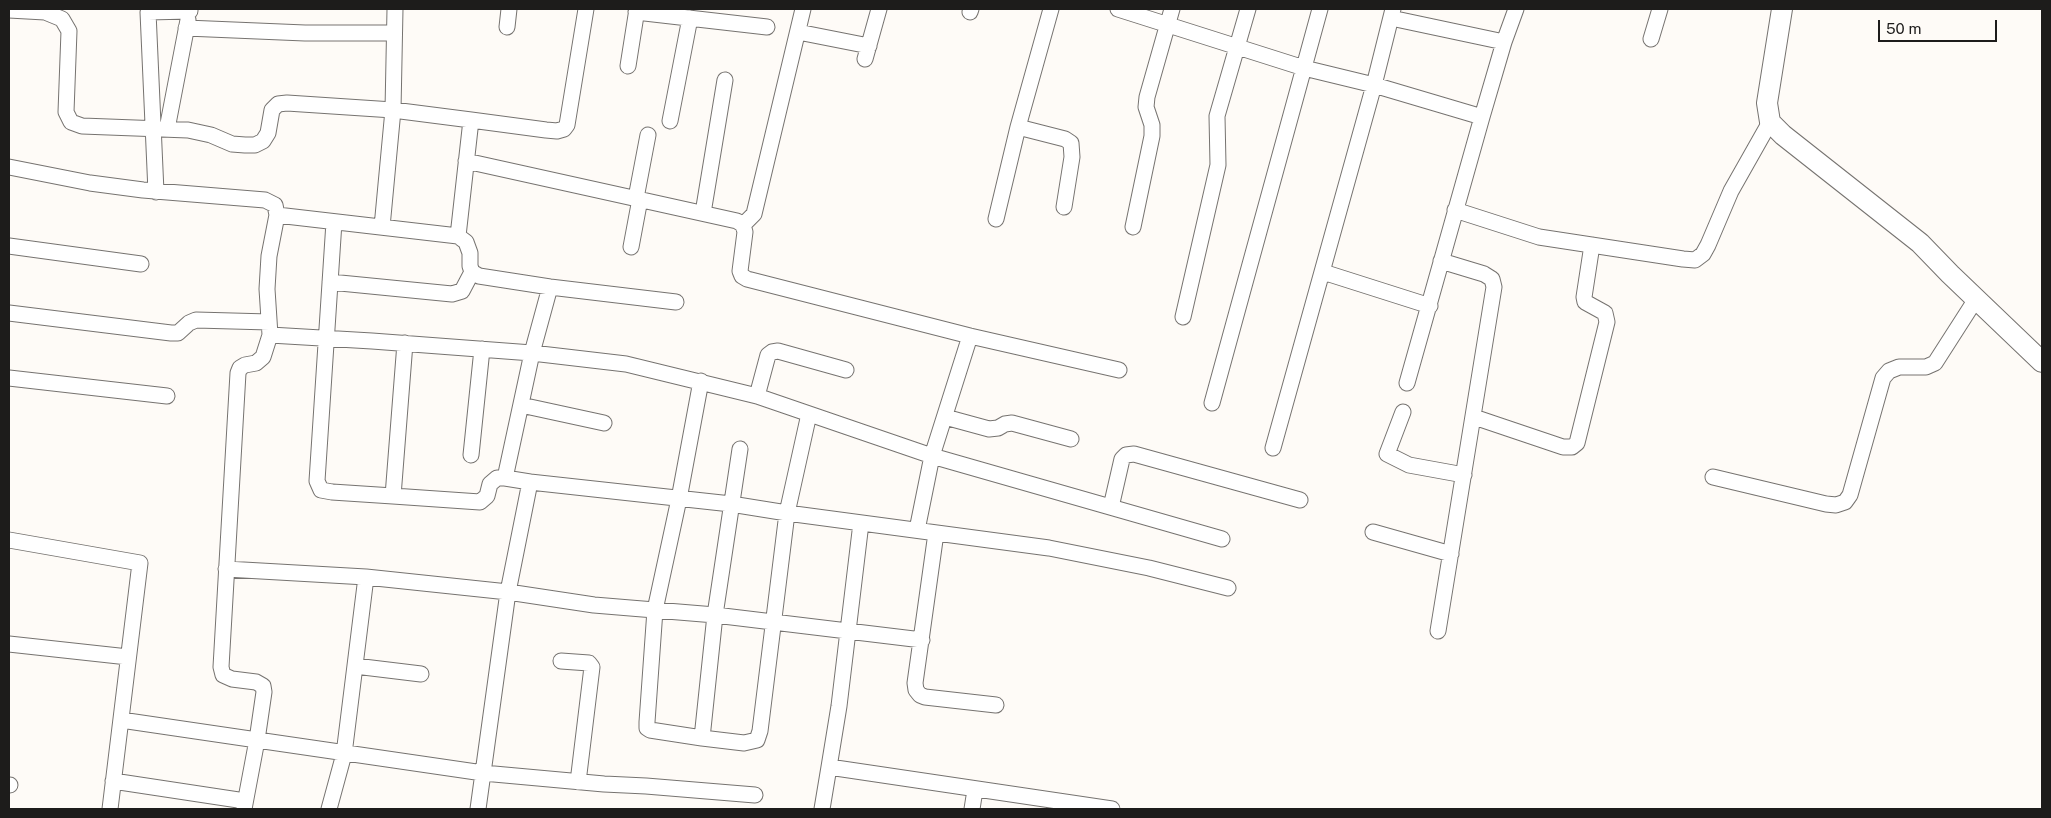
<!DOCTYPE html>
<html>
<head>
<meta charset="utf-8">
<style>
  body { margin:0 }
  #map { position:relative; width:2051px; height:818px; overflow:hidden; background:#fefbf7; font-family:"Public Sans",sans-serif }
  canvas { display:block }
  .frame { position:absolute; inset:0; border:10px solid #1d1c1b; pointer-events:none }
  .scale { position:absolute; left:1878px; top:20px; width:119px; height:22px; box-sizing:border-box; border:2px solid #1d1c1b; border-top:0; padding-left:6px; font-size:15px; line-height:18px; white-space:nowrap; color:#1d1c1b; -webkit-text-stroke:4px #fefbf7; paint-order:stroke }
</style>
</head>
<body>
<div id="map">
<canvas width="2051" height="818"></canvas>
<div class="frame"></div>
<div class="scale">50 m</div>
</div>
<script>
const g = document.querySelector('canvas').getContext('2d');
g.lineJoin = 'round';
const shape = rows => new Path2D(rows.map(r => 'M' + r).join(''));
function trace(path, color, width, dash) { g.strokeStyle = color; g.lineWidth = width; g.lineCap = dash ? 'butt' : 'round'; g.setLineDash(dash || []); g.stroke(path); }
const street = shape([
  [1118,9,1304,68,1374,85,1482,117],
  [9,10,45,12,62,19,69,31,66,112,71,122,82,126,188,130,211,135,232,144,245,145,255,145,263,141,268,133,272,110,278,104,287,103,393,110,471,120,458,236,277,215],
  [636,12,767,27],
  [970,12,971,9],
  [1391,18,1504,42],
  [507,27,509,9],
  [186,28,305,33,394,33],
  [798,32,869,46],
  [1651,39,1660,9],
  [865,59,879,9],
  [628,66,637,9],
  [471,120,546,130,557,131,564,129,567,125,586,9],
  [670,121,690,18],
  [1018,127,1065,139,1071,143,1072,157,1064,207],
  [167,129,188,20],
  [466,161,737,221,743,225,745,232,740,271,742,276,747,279,970,336,1119,370],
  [9,167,90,183,143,190,265,200,275,205,277,215,269,256,267,289,270,335,372,341,532,353,626,364,757,396,932,456,1222,539],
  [156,192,148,12,190,11,190,9],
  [636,198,648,135],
  [1455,210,1539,237,1683,259,1695,260,1703,254,1708,245,1731,191,1770,122],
  [703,213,725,80],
  [996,219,1018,127,1051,9],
  [334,222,317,481,321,490,332,492,393,496],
  [743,225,754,214,803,9],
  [382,227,393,110,395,9],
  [1133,227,1152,136,1152,125,1146,107,1147,97,1172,9],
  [458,236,466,242,470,253,470,266,472,272,479,276,550,287,676,302],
  [9,246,141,264],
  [631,247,640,199],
  [1323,272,1430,306],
  [330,282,452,294,462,291,472,272],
  [9,313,171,333,178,333,189,323,196,320,269,322],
  [1183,317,1218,165,1217,116,1248,9],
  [270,335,263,357,256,363,245,365,240,368,238,373,221,667,223,675,232,679,256,682,263,686,264,692,257,740,483,773,604,784,646,786,755,795],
  [405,343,393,496,480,502,487,496,490,484,497,478,505,478],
  [9,378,167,396],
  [701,381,679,499,655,610,647,722,647,728,650,730,702,738,715,615,740,449],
  [1407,383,1482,117,1504,42,1516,9],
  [757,396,768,355,772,352,778,351,846,370],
  [1212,403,1320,9],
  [521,405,604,423],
  [1403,412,1387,454,1409,465,1464,475],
  [945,417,989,429,998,428,1005,424,1012,423,1071,439],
  [1474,417,1563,447,1572,447,1577,443,1607,322,1605,313,1585,302,1584,297,1592,245],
  [1273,448,1374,85,1393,9],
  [471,455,482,349],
  [1713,477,1826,504,1836,505,1845,502,1850,495,1883,378,1889,371,1899,367,1926,367,1935,363,1976,299],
  [530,482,505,478,532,353,550,287],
  [1111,507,1122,459,1126,455,1134,454,1300,500],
  [861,523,839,706,829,767,1112,809],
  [917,530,932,456,970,336],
  [1373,532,1451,554],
  [936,533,915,683,916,690,920,695,925,697,996,705],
  [9,540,140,563,110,809],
  [226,569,366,577],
  [1438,631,1494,287,1492,279,1484,274,1441,261],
  [9,644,128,657],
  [561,661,589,663,592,667,578,782],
  [355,666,421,674],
  [121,720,257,740,244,809],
  [702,738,744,743,757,740,760,731,787,513,809,414],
  [113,781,245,801],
  [9,785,10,785],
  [329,809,344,754,366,577,508,592,594,605,715,615,922,640],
  [478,809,508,592,530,482,731,504,787,513,1049,548,1149,568,1228,588],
  [822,809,829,767],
  [972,809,975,790]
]);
const secondary = shape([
  [1782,9,1767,103,1770,122,1783,135,1920,243,1950,274,2042,362]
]);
trace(street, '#767370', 17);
trace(secondary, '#767370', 22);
trace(street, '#fff', 15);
trace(secondary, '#fff', 20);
</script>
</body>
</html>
